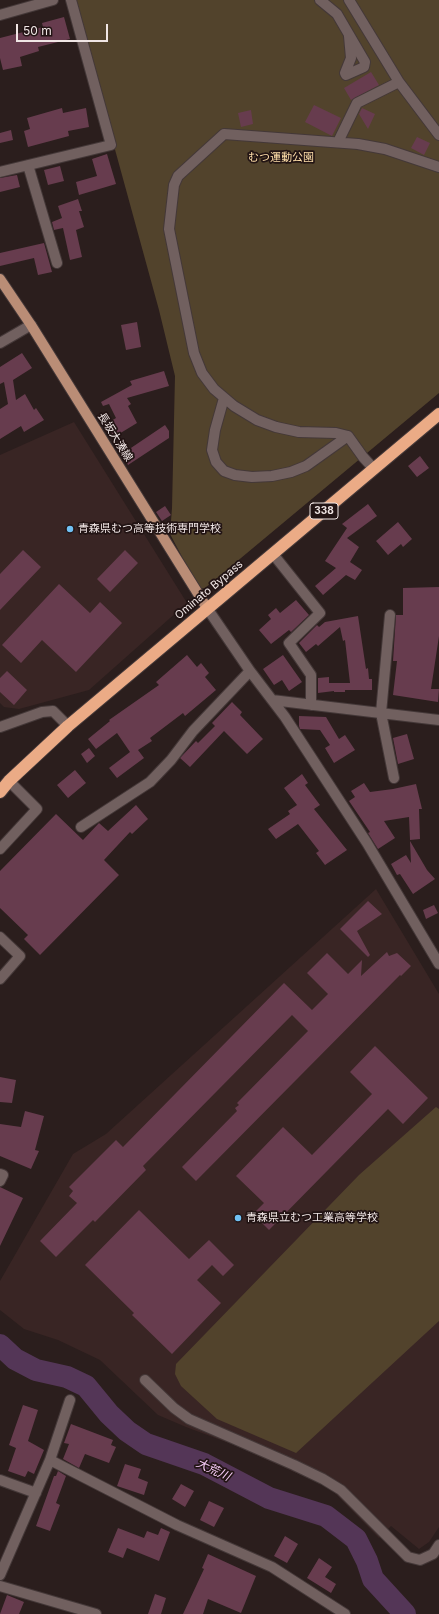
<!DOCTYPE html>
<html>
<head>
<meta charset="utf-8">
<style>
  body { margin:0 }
  #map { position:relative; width:439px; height:1614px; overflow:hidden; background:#2b1e1d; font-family:Inter,sans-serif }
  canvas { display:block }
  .scale { position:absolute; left:16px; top:24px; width:92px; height:18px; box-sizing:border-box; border:2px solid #f0e6e5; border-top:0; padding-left:5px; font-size:12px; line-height:14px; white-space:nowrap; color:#f0e6e5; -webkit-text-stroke:3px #221414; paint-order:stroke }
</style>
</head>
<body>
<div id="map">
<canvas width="439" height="1614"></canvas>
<div class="scale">50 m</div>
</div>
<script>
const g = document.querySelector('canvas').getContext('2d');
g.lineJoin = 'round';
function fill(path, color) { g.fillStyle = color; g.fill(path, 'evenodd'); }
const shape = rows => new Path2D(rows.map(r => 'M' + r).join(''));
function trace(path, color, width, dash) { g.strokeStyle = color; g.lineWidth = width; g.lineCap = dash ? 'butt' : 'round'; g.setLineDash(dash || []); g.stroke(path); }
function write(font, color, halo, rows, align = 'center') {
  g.font = font + ' Inter,"Noto Sans JP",sans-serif'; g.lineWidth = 3.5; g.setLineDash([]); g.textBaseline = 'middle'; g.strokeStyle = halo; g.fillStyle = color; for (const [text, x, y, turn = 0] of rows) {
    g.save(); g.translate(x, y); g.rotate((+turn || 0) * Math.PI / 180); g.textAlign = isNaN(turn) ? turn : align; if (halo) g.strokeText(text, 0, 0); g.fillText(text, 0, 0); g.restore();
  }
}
fill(shape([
  [74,422,187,603,89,690,19,709,4,707,0,703,0,455],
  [376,889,439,994,439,1527,429,1542,419,1549,391,1526,379,1538,330,1488,234,1445,186,1427,158,1415,100,1360,58,1340,24,1329,0,1310,0,1281,73,1154,106,1134]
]), '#392524');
fill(shape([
  [74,0,439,0,439,393,205,588,199,589,170,534,172,508,175,376,159,310],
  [436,1107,439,1109,439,1321,296,1453,217,1419,181,1386,175,1374,176,1364,359,1175]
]), '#52432c');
trace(shape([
  [0,1345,15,1359,36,1370,67,1377,86,1386,109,1414,127,1431,146,1444,204,1464,269,1498,326,1516,356,1539,367,1561,373,1579,405,1614]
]), '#543657', 22);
fill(shape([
  [64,17,70,39,38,47,39,51,20,57,22,66,3,70,0,58,0,38,43,27,42,23],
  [371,72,379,85,351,100,344,88],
  [314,105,341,118,332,136,305,122],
  [62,108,63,113,86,108,89,127,68,131,69,136,28,147,24,131,30,129,27,118],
  [362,108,375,114,368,129,359,114],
  [251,110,253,124,241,127,238,113],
  [11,130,13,140,0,143,0,133],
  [417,137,430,143,424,155,411,148],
  [107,154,116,184,79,195,76,182,97,176,92,159],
  [60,166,64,181,48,185,44,170],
  [17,175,20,187,0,192,0,178],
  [78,199,82,211,79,211,84,227,76,230,82,257,70,260,63,228,54,230,52,222,62,218,58,206],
  [44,243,52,272,38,275,34,258,0,266,0,253],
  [137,322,141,347,126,350,121,325],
  [22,353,32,368,13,380,16,400,25,394,34,410,36,408,44,420,24,432,21,426,0,439,0,409,8,404,4,382,0,384,0,367],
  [164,371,169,386,127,398,131,404,128,406,137,423,114,437,106,424,116,418,109,404,103,406,101,402,132,385,130,381],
  [165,425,169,431,169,438,128,465,122,454],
  [420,456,429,468,417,477,408,466],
  [368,504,377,516,347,538,359,547,350,562,362,570,355,580,346,575,323,595,315,586,336,568,325,561,347,528,342,524],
  [165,506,171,515,162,521,156,512],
  [398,522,412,539,403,547,401,544,388,555,376,541],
  [23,550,41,567,0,610,0,574],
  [125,550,138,563,110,592,97,579],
  [59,584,90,613,100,602,122,623,76,672,42,640,21,663,2,645],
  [439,587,439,636,431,689,439,689,438,702,393,695,397,661,393,661,396,615,403,615,403,588],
  [296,600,309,615,291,632,289,630,271,644,259,630,271,619,268,615,276,608,280,613],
  [358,616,366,669,368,668,369,679,372,679,372,690,345,690,345,692,334,692,334,691,318,693,318,678,329,677,329,683,350,683,345,640,343,641,340,627,318,646,316,644,306,652,299,643,317,625,319,627,325,622],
  [187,655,197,667,201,663,209,673,205,677,216,690,185,716,183,713,150,738,152,741,138,750,144,758,117,778,109,768,130,752,117,733,96,749,88,739,110,721,109,720,159,685,156,682],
  [283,655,302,682,289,691,282,680,274,685,263,669],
  [7,671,27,690,14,705,0,692,0,678],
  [232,702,242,712,240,715,263,739,247,754,224,731,190,767,180,758,196,741,198,743,215,726,212,723],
  [299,716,326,717,339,739,345,735,355,750,334,763,325,748,330,745,320,730,300,729,299,726],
  [407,734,414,759,398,764,393,738],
  [89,748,95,756,87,763,81,754],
  [75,770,86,783,68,798,57,785],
  [302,774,308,783,305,785,320,805,314,809,347,850,325,865,316,853,319,851,298,824,276,839,268,829,290,814,288,811,297,805,284,788],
  [364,783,370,792,393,789,416,784,422,809,419,809,420,839,410,840,409,817,384,821,395,838,378,849,368,833,370,832,349,801,355,797,351,791],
  [136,805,148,819,132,834,130,832,104,860,119,875,40,955,24,939,28,935,0,908,0,871,56,814,83,840,99,823,108,831],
  [410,841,427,870,435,879,413,894,400,874,397,875,391,864,406,855,411,863],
  [368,901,382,914,357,931,370,955,368,957,340,929],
  [434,905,438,913,426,919,423,910],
  [387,952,389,956,397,953,411,966,401,976,400,975,196,1181,182,1167,237,1111,235,1108,239,1105,237,1103,308,1031,292,1015,143,1166,146,1170,95,1222,93,1220,56,1257,40,1241,77,1203,69,1196,73,1191,69,1187,116,1140,123,1147,284,983,312,1010,328,994,307,973,327,953,348,974,362,960,361,976],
  [375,1046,428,1098,403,1124,388,1109,269,1230,253,1214,264,1203,236,1176,283,1127,312,1155,372,1094,350,1072],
  [0,1077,16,1080,12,1103,0,1102],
  [25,1111,44,1116,35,1150,39,1151,31,1169,0,1156,0,1124,21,1127],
  [0,1187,23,1198,0,1246],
  [139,1210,189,1259,209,1240,234,1265,223,1276,212,1265,197,1280,221,1303,172,1354,132,1315,134,1313,85,1265],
  [23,1405,38,1410,28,1441,44,1450,34,1474,28,1471,25,1477,8,1471,16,1448,9,1445],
  [71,1424,113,1440,111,1445,116,1447,109,1463,85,1454,79,1468,63,1459,69,1444,64,1443],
  [125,1464,141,1469,138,1478,148,1482,144,1495,117,1486],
  [58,1471,66,1476,56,1503,60,1505,50,1531,36,1526,54,1476,56,1476],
  [181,1484,194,1491,185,1507,172,1499],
  [209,1501,224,1508,214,1527,200,1520],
  [118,1528,144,1538,147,1531,158,1535,161,1528,170,1532,159,1561,127,1548,123,1558,108,1552],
  [285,1536,298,1544,287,1563,274,1556],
  [208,1554,256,1576,241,1613,208,1599,203,1614,183,1614,204,1569,202,1568],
  [319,1558,332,1567,325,1577,336,1584,331,1593,307,1578],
  [155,1594,166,1598,161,1614,148,1614],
  [7,1595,24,1602,19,1614,0,1614]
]), '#673c4e');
const minor = shape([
  [320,0,337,14,365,62,364,67,346,75,345,73,351,58,349,36],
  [349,0,399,82,439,135],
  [0,15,53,0],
  [338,142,357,103,399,82],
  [28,165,57,263],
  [0,172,111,145,71,0],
  [0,343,31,325],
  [224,398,215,430,212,450,216,462,224,471,235,475,252,477,272,476,291,472,306,466,348,436],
  [374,469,363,457,348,436,336,433,299,432,276,427,257,420,234,406,214,389,202,373,194,353,169,229,174,185,178,176,224,134,358,144,385,149,439,167],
  [273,554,320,613,289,643,311,675,311,705],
  [207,608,250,671,285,717,367,843,439,964],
  [390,615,381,713,394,778],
  [272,700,439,720],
  [0,727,42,712,53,711,68,726],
  [81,827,150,782,171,760,193,731,250,671],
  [0,849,37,809,9,781],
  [0,937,20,956,0,979],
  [0,1174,3,1175,0,1181],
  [145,1380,174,1408,189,1419,294,1465,323,1479,341,1490,408,1557,420,1560,433,1554,439,1545],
  [50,1460,70,1400],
  [0,1480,36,1493],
  [0,1575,50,1460,177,1525,272,1567,345,1614],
  [0,1586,96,1614]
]);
const major = shape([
  [0,279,31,325,207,608]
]);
const highway = shape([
  [0,792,9,781,68,726,439,414]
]);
trace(minor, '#443838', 12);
trace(major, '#443838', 12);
trace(highway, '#443838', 14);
trace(minor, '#71605f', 10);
trace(major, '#ba8d76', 10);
trace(highway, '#ebab86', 12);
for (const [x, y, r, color] of [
  [70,529,4,"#70c1f4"],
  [238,1218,4,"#70c1f4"]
]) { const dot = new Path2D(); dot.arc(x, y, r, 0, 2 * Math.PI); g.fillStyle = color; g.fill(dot); trace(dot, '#221414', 1.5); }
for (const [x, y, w] of [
  [324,511,28]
]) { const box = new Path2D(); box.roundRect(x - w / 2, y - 8, w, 16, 3); g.fillStyle = '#221414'; g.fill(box); trace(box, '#f0e6e5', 1); }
write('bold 10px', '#f0e6e5', null, [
  ["338",324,511]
]);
write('11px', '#fedea9', '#221414', [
  ["むつ運動公園",281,158]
]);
write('11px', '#f0e6e5', '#221414', [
  ["長坂大湊線",115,437,58],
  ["Ominato Bypass",209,590,-40]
]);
write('11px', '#f0e6e5', '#221414', [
  ["青森県むつ高等技術専門学校",78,529],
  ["青森県立むつ工業高等学校",246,1218]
], 'left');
write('italic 12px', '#f8cdfa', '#221414', [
  ["大荒川",213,1470,25]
]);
</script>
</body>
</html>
